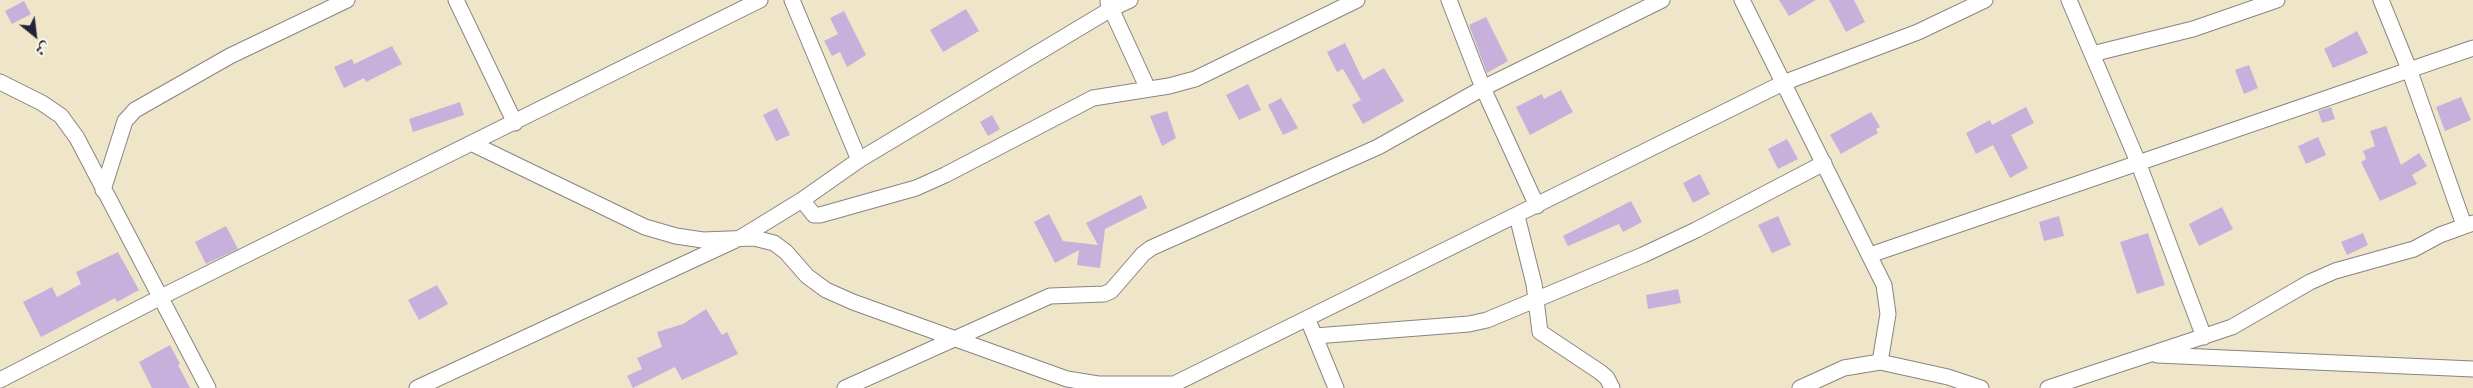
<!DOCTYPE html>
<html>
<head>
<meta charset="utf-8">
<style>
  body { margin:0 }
  #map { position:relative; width:2473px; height:388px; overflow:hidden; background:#efe5c8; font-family:Cardo,Amiri,serif }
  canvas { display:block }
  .north { position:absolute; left:10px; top:10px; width:50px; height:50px; -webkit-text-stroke:4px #fbf7ec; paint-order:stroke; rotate:151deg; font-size:14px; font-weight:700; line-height:20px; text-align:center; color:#22223b }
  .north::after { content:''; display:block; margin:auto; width:18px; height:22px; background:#22223b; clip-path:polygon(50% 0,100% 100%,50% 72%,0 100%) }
</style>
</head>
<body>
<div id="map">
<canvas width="2473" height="388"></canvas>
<div class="north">ش</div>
</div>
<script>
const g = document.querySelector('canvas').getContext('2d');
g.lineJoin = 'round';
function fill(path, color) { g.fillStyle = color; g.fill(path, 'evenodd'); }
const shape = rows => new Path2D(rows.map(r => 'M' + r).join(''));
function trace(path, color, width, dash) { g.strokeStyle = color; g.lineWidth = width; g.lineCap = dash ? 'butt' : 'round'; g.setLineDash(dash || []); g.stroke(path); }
fill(shape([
  [1779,0,1816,0,1789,16],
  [1829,0,1854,0,1865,22,1846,32],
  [24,1,31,14,12,24,5,11],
  [966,9,979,31,943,52,930,30],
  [844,11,866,55,847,67,840,52,832,56,824,41,838,34,830,18],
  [1486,17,1508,61,1487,73,1469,25],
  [2357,31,2368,53,2333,68,2324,49],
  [1345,43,1363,80,1384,68,1404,101,1363,124,1352,105,1361,100,1343,69,1337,72,1327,52],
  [392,46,402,64,366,82,364,78,344,88,334,67,352,59,354,64],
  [2249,65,2258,88,2244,94,2235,70],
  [1248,84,1261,110,1239,120,1226,95],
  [1561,90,1573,112,1530,135,1516,107,1542,94,1544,99],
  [2461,97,2471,120,2445,131,2436,107],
  [1281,98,1298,128,1283,135,1268,105],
  [460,102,464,115,413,132,409,119],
  [2026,107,2034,123,2011,135,2028,168,2010,178,1993,145,1976,154,1966,133,1990,120,1992,125],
  [2331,107,2335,119,2322,123,2318,111],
  [777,108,790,135,776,141,763,115],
  [1167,111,1176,138,1162,146,1150,116],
  [1871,112,1880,127,1876,129,1878,133,1841,154,1830,135],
  [992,115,1000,129,988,136,980,122],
  [2386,126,2401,165,2419,153,2427,166,2412,175,2417,184,2380,201,2361,162,2366,159,2363,151,2375,146,2370,131],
  [2318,137,2326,155,2306,164,2298,146],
  [1787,139,1798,159,1778,169,1768,149],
  [1700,174,1710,194,1693,203,1683,183],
  [1141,195,1147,208,1105,229,1100,268,1077,265,1079,250,1055,263,1034,222,1049,214,1063,241,1098,245,1086,223],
  [1631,201,1642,222,1623,232,1619,224,1568,246,1563,236],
  [2222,207,2233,229,2199,246,2189,224],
  [1778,216,1791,245,1772,253,1758,225],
  [2059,216,2064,236,2044,241,2039,222],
  [226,226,238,249,206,264,195,242],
  [2148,233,2165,285,2137,294,2120,242],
  [2363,233,2368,245,2347,255,2341,242],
  [118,252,139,290,117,302,115,298,41,337,23,302,52,287,57,297,81,284,76,272],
  [437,285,448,304,419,320,408,300],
  [1678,289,1681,303,1648,309,1646,295],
  [706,309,722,335,727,332,738,354,682,380,675,367,633,388,627,376,642,369,637,358,662,347,657,332,683,324],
  [170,345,180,364,178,365,190,388,152,388,139,362]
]), '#c7b1dc');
const street = shape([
  [456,0,515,123],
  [792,0,859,160],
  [1449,0,1483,88,1537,206],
  [1742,0,1884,285,1888,314,1880,362],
  [2069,0,2138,162,2204,337],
  [2381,0,2409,69,2464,225],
  [1108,2,1148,89],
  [2092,54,2193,29,2277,0],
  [0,82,42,103,61,116,77,138,208,388],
  [473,144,645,227,676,236,703,240,754,238,774,243,786,252,807,276,826,290,853,302,1067,379,1098,384,1173,384],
  [103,190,125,121,135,110,230,56,347,0],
  [802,200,814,215,820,215,916,188,945,175,1093,98,1169,86,1195,79,1357,0],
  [1517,216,1534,284,1540,332,1600,372,1607,378,1612,388],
  [1870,255,2473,48],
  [1311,327,1336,388],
  [1315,336,1469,324,1487,320,1643,255,1696,230,1824,163],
  [2157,355,2473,369],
  [0,380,161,297,760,0],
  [417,388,740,238,802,200,859,160,1111,9,1130,0],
  [845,388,1050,296,1104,294,1111,291,1143,254,1151,248,1378,147,1483,88,1662,0],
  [1166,388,1783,83,1918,32,1985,0],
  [1800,388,1844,368,1880,362,1948,377,1981,388],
  [2048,388,2232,327,2310,282,2335,271,2414,249,2440,235,2473,223]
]);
trace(street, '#888482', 17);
trace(street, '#fff', 15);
</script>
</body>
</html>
